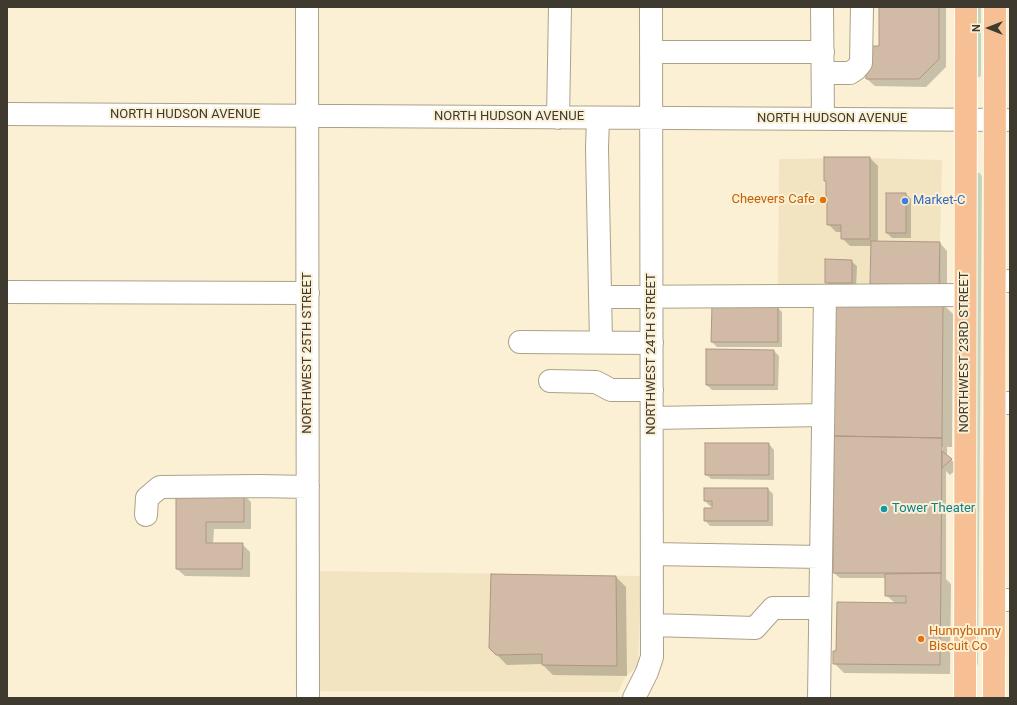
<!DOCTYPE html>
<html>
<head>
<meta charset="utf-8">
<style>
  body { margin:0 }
  #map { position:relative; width:1017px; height:705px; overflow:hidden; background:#fbf0d4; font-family:Roboto,sans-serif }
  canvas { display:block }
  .frame { position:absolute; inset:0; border:8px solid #3f3a2f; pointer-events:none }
  .north { position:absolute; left:969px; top:8px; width:40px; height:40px; -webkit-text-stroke:3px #fbf0d4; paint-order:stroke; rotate:270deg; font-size:11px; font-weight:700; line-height:16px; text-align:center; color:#3f3a2f }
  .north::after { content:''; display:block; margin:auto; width:14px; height:18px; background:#3f3a2f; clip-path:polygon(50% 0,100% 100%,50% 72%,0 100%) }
</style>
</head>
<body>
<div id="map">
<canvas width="1017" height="705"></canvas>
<div class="frame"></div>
<div class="north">N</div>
</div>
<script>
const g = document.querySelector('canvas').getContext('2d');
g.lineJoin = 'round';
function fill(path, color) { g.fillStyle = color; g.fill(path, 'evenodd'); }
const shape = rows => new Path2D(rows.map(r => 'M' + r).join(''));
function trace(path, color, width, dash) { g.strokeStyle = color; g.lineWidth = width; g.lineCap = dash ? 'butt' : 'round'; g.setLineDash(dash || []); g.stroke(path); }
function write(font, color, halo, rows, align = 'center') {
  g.font = font + ' Roboto,sans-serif'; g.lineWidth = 4; g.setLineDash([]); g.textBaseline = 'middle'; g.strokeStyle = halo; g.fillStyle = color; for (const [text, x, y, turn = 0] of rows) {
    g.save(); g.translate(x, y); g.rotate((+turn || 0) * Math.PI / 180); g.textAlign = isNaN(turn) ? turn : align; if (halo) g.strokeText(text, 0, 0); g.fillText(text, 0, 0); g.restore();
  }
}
fill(shape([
  [869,158,942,160,940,242,941,286,867,288,778,285,779,159],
  [319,571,641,576,638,666,626,676,618,692,319,691]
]), '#f2e4c1');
fill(shape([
  [975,7,981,7,981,75,980,77,977,78,975,77],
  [977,173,980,173,982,177,978,665,976,664,975,175]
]), '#c3d7b8');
fill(shape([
  [880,7,946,7,946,67,926,87,875,86,867,79,880,47],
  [870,158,878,166,878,242,940,243,947,251,947,292,879,291,871,284,872,246,850,246,842,238,842,232,836,232,828,224,827,182,825,180],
  [887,194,906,194,911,199,911,238,892,238,887,233],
  [851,261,857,266,856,288,831,287,826,282],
  [943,304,953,314,952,447,947,447,947,456,959,467,950,475,946,471,946,579,951,584,950,674,844,673,834,663,837,652,895,603,886,595,886,578,840,578,834,573],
  [941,447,943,447,943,464,941,464],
  [777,307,782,312,782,347,717,347,712,342],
  [774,351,779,356,778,390,712,390,707,385],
  [769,444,774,450,774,480,711,479,706,474],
  [768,489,773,494,773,526,710,526,705,520,713,509,713,506,710,506,705,501],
  [177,494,243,494,251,502,251,529,214,529,213,544,242,544,250,552,250,577,185,576,177,569],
  [616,577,626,587,627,676,553,675,542,664,507,665,497,655]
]), '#0003');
const building = shape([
  [879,7,939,7,939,59,919,79,866,79,866,46,879,46,879,7],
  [824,157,870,157,870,239,841,239,841,225,827,225,827,200,826,200,826,181,824,181,824,157],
  [886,193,906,193,906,233,886,233,886,193],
  [871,241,940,242,939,285,870,284,871,241],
  [825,259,852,260,852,283,825,283,825,259],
  [835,302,943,303,942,438,834,436,835,302],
  [712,305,778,306,778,342,711,342,712,305],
  [706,349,774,350,774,385,706,385,706,349],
  [834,436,942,438,941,573,833,573,834,436],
  [705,443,769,443,769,475,705,475,705,443],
  [942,451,952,459,942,468,942,451],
  [704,488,768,488,768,521,704,521,704,508,712,508,712,501,704,501,704,488],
  [176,493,244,493,244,522,206,522,206,543,243,543,242,569,176,569,176,493],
  [941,573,940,665,833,664,833,651,836,651,837,602,906,603,906,596,885,596,885,574,941,573],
  [491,574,616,576,617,666,542,665,542,654,496,655,489,648,491,574]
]);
fill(building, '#d2bba6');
trace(building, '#ad9783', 1);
const minor = shape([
  [307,7,308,698],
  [822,7,823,119],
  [651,52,823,52],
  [823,73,850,73,856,69,861,63,862,7],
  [7,114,1010,120],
  [558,118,560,7],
  [598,118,597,148,601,342],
  [995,281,1010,281],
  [7,292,308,293],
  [600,297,965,295],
  [520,342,652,343],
  [550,381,596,382,611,390,652,390],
  [995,403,1010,403],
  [652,418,823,415],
  [146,515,147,498,160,487,259,486,308,487],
  [652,554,821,557],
  [995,600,1010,600],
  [652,625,755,628,773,608,820,608],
  [634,698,647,672,652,657,651,7],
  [819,698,825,296]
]);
const major = shape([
  [965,698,966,7],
  [994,698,995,7]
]);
trace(minor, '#aca288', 24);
trace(major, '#fff', 24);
trace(minor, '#fff', 22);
trace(major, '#f7c094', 22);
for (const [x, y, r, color] of [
  [823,200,4,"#e8710a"],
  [905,201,4,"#3f7fe0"],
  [884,509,4,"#0f9aa8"],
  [921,639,4,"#e8710a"]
]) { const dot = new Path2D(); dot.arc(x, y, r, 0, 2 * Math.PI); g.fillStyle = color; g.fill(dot); trace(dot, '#fbf0d4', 1.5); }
write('13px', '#3f3a2f', '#fbf0d4', [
  ["NORTH HUDSON AVENUE",185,115],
  ["NORTH HUDSON AVENUE",509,117],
  ["NORTH HUDSON AVENUE",832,119],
  ["NORTHWEST 23RD STREET",965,352,-90],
  ["NORTHWEST 25TH STREET",308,353,-90],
  ["NORTHWEST 24TH STREET",652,354,-90]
]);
write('13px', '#c56008', '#fbf0d4', [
  ["Cheevers Cafe",815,200],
  ["Hunnybunny",929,632,"left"],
  ["Biscuit Co",929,647,"left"]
], 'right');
write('13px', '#366cbe', '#fbf0d4', [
  ["Market-C",913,201]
], 'left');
write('13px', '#0d838f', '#fbf0d4', [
  ["Tower Theater",892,509]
], 'left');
</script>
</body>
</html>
